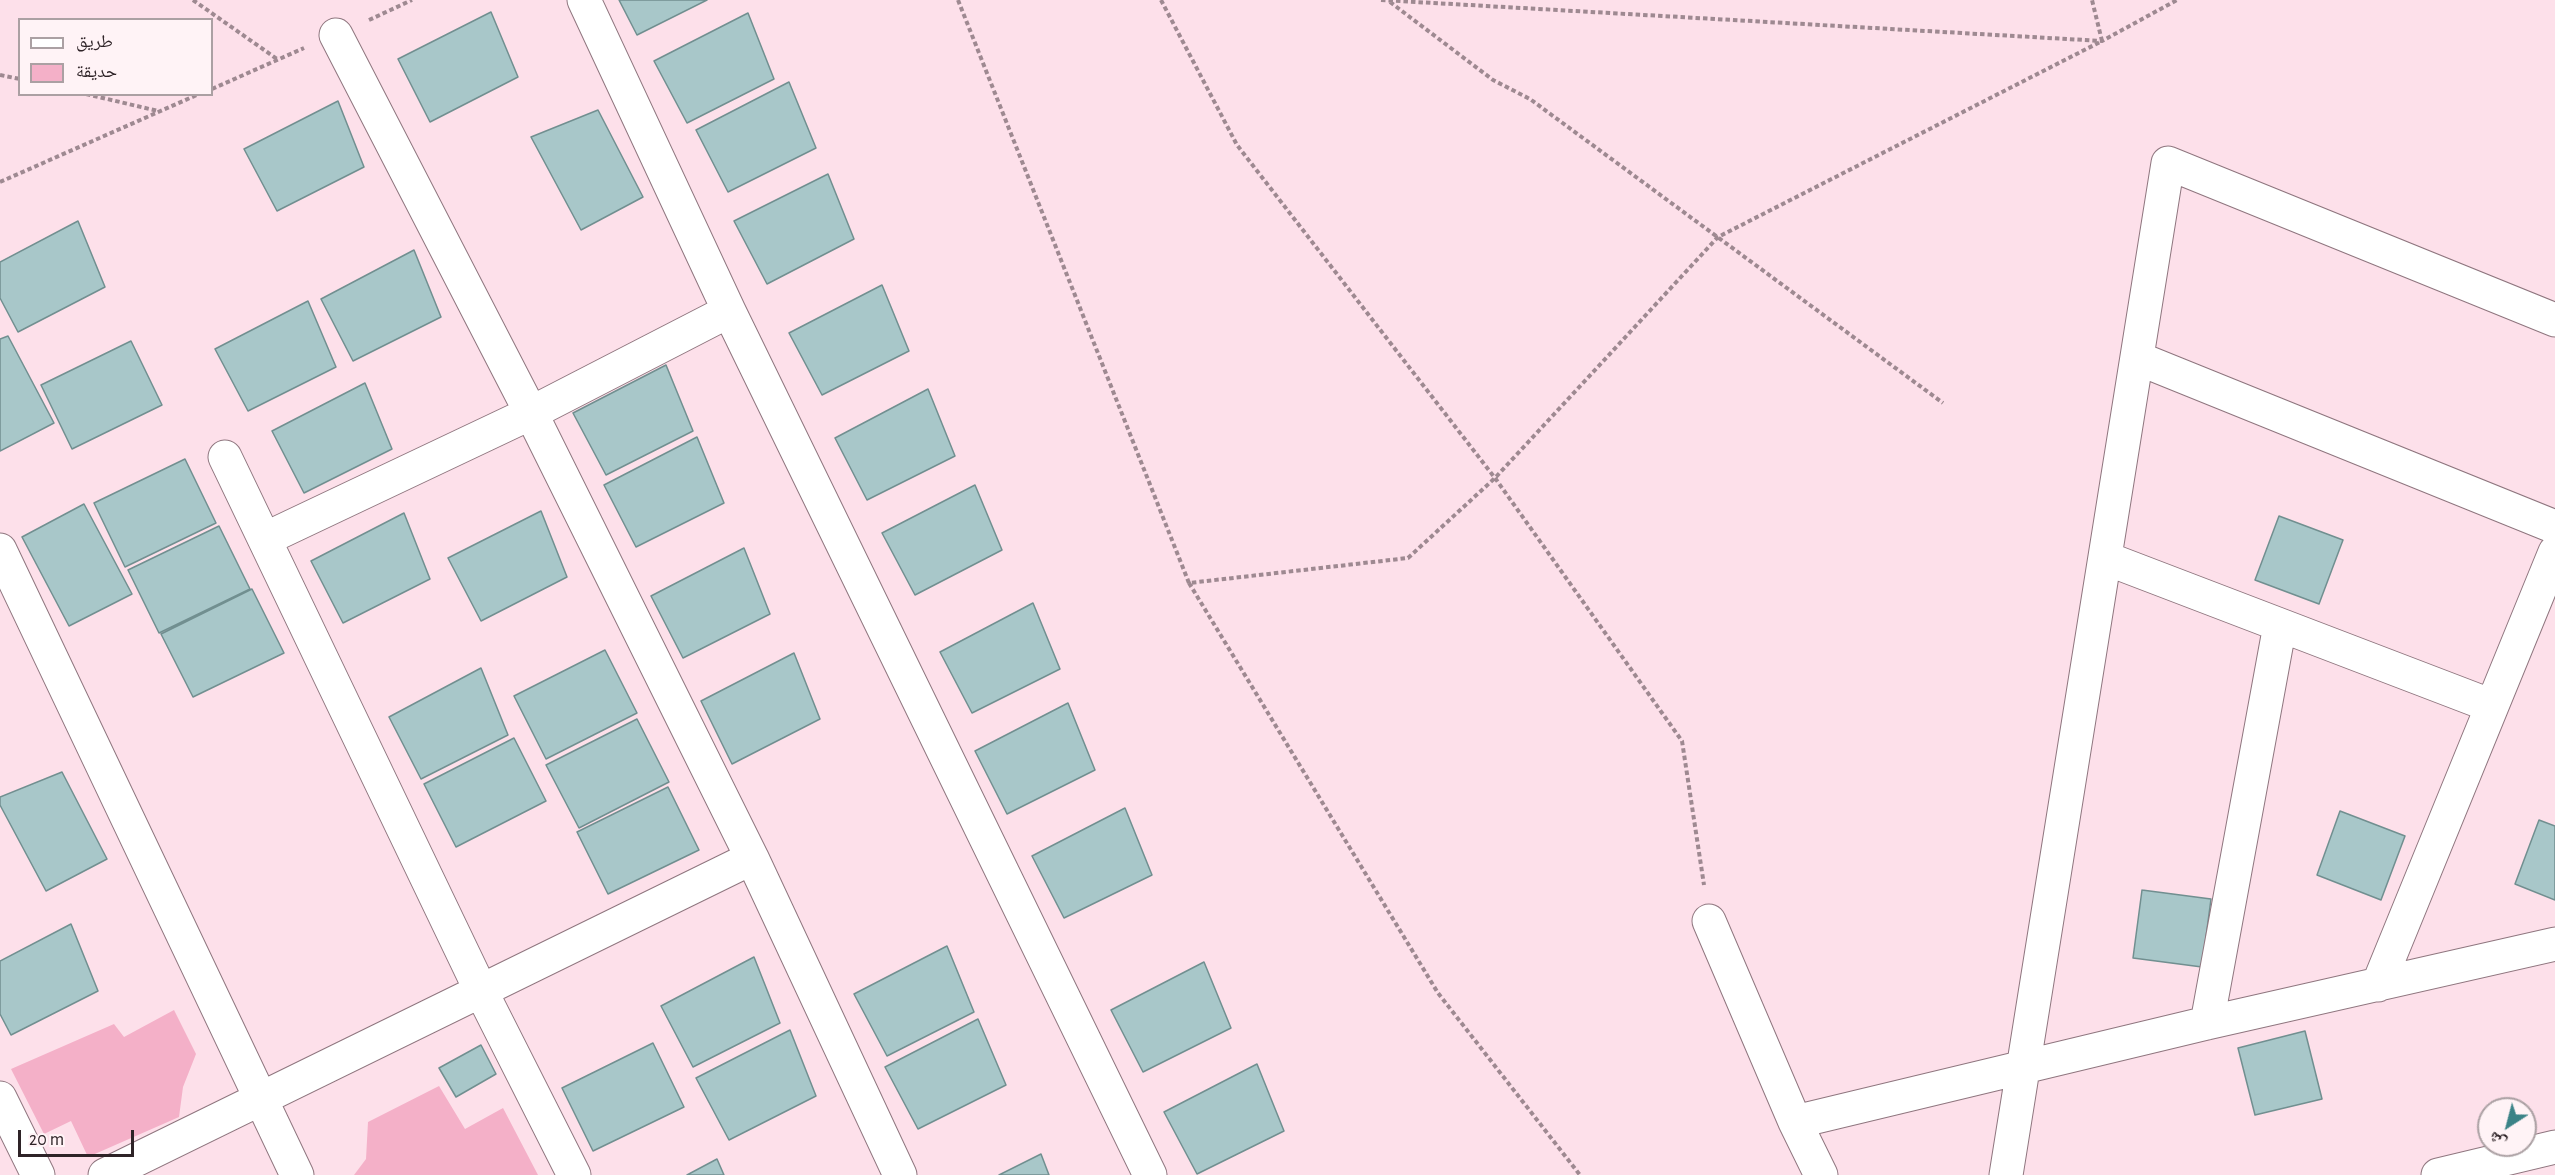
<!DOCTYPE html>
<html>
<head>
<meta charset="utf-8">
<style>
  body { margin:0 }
  #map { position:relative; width:2555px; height:1175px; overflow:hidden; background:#fde0ea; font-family:"Alegreya Sans","Noto Naskh Arabic",sans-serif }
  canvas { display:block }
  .legend { position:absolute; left:18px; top:18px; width:195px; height:78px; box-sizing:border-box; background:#fff3f6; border:2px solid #aba0a3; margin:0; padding:8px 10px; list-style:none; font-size:18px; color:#2e2327 }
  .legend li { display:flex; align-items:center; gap:12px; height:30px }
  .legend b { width:30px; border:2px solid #aba0a3 }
  .north { position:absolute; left:2477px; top:1097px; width:60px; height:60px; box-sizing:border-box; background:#fff3f6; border:2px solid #aba0a3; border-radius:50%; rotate:216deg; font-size:16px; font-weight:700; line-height:24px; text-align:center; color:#2e2327 }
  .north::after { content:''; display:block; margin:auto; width:21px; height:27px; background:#3b8387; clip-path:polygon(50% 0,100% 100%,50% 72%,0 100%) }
  .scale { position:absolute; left:18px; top:1130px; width:116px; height:27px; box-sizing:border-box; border:3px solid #2e2327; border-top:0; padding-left:8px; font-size:18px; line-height:21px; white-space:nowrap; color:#2e2327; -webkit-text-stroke:4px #fff3f6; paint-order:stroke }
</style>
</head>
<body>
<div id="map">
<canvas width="2555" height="1175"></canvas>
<ul class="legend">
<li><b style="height:8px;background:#fff"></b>طريق</li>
<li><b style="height:16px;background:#f4b0c8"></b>حديقة</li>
</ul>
<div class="north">ش</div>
<div class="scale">20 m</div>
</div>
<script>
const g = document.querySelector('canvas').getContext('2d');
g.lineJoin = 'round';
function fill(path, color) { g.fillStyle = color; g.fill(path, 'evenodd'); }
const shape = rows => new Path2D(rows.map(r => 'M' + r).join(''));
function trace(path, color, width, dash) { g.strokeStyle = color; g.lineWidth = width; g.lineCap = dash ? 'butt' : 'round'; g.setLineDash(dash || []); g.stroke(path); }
fill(shape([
  [174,1010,196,1054,183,1087,179,1117,88,1157,71,1121,44,1134,11,1069,114,1024,124,1037],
  [439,1086,465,1129,503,1108,538,1175,354,1175,366,1159,368,1122]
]), '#f4b0c8');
const building = shape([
  [619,0,707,0,637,35,619,0],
  [491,12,518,77,430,122,398,59,491,12],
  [748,13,774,79,687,123,654,61,748,13],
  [789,82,816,148,728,192,696,130,789,82],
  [338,101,364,167,277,211,244,149,338,101],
  [598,110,643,197,581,230,531,137,598,110],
  [828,174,854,239,767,284,734,221,828,174],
  [78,221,105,287,18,332,0,298,0,262,78,221],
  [414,250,441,317,353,361,321,299,414,250],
  [882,285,909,351,822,395,789,333,882,285],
  [308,301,336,367,248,411,215,349,308,301],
  [8,336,54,423,0,451,0,339,8,336],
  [131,341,162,405,72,449,41,385,131,341],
  [666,365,693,431,606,475,573,413,666,365],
  [365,383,392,449,304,493,272,431,365,383],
  [928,389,955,456,867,500,835,438,928,389],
  [697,437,724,503,636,547,604,485,697,437],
  [185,459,216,523,125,567,94,503,185,459],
  [975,485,1002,550,915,595,882,533,975,485],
  [84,504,132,594,69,626,22,537,84,504],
  [541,511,567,577,481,621,448,558,541,511],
  [404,513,430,579,343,623,311,561,404,513],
  [2279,516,2343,540,2319,604,2255,580,2279,516],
  [219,526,250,589,159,633,128,570,219,526],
  [744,548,770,614,683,658,651,596,744,548],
  [252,589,284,653,193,697,161,634,252,589],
  [1033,603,1060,669,972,713,940,652,1033,603],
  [605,650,637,713,546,759,514,696,605,650],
  [794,653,820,719,732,764,701,701,794,653],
  [481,668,508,735,421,779,389,717,481,668],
  [1068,703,1095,770,1007,814,975,751,1068,703],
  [637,719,669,782,579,828,546,765,637,719],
  [514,738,546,801,456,847,424,784,514,738],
  [62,772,107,859,46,891,0,805,0,797,62,772],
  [668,787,699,850,608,894,577,832,668,787],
  [1125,808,1152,875,1064,918,1032,856,1125,808],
  [2340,811,2405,836,2381,900,2317,875,2340,811],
  [2539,820,2555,826,2555,900,2515,884,2539,820],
  [2142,890,2211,899,2202,967,2133,958,2142,890],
  [71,924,98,991,11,1035,0,1014,0,961,71,924],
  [947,946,974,1012,887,1056,854,994,947,946],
  [754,957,780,1023,693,1067,661,1006,754,957],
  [1204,962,1231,1028,1143,1072,1111,1010,1204,962],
  [978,1019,1006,1085,918,1129,885,1067,978,1019],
  [790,1030,816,1096,729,1140,696,1078,790,1030],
  [2305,1031,2322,1099,2255,1115,2238,1048,2305,1031],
  [653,1043,684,1107,593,1151,562,1088,653,1043],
  [481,1045,496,1074,456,1097,439,1068,481,1045],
  [1257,1064,1284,1131,1197,1174,1164,1112,1257,1064],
  [1041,1154,1049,1175,999,1175,1041,1154],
  [717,1159,724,1175,687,1175,717,1159]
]);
fill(building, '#a8c7c9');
trace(building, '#718f90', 1.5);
const street = shape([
  [584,0,729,311,1150,1175],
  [336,35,531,413,752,858],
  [2137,358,2555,527],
  [225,457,481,991,574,1175],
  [265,539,531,413,729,311],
  [0,550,297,1175],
  [2105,558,2492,706],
  [1709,921,1795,1122],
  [2378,985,2555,552],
  [2207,1023,2280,625],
  [0,1098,38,1175],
  [105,1175,752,858,900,1175],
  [1821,1175,1795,1122,2207,1023,2555,944],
  [2006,1175,2168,163,2555,320],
  [2438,1175,2555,1147]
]);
trace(street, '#8f767f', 35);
trace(shape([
  [193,0,277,59],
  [958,0,1189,583,1408,558,1495,478,1718,237,2102,41,2092,0],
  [1161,0,1237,145,1495,478,1682,741,1704,885],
  [1381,0,2102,41,2177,0],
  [1390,2,1493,80,1530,99,1943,403],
  [369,20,412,0],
  [0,75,20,79],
  [212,89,304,48],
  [86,94,158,111],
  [0,182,199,94],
  [1189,583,1438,993,1580,1175]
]), '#9e8991', 4, [4.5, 3]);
trace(street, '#fff', 33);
</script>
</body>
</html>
